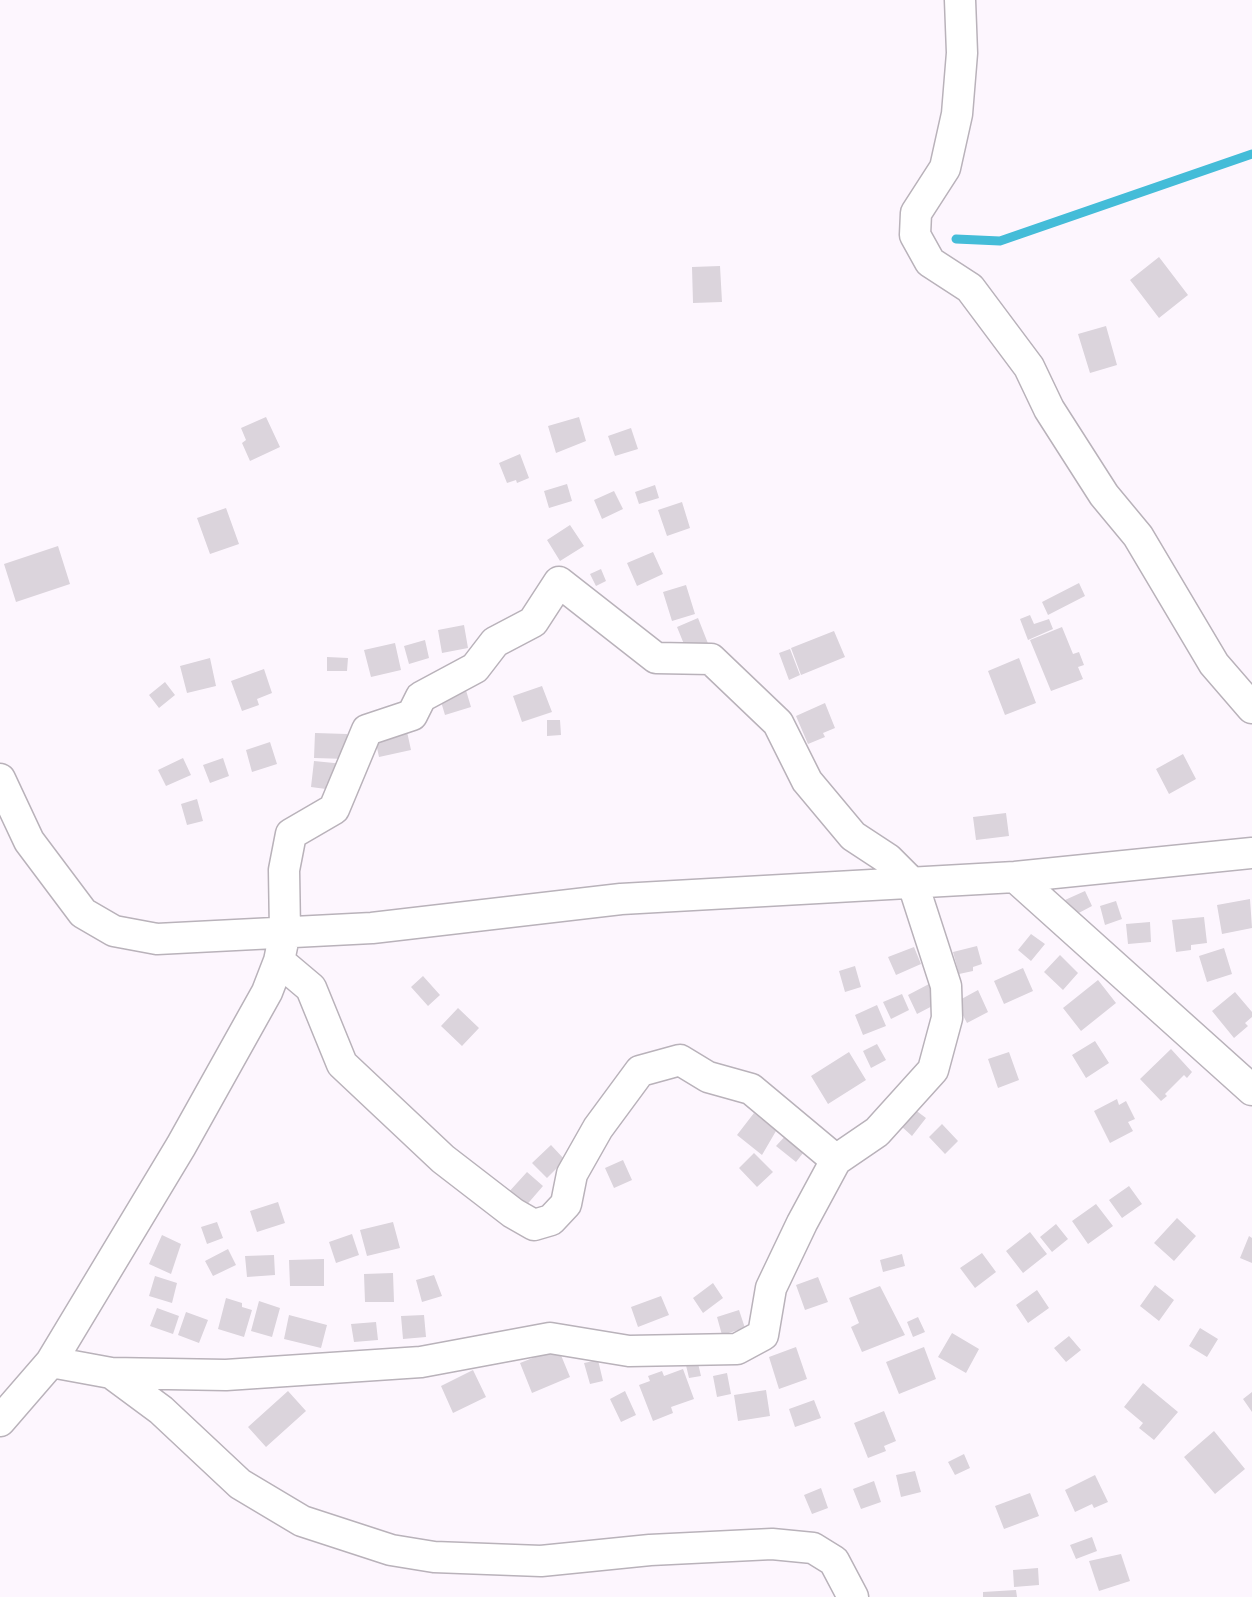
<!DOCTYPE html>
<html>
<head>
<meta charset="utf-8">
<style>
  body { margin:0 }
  canvas { display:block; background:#fdf6fe }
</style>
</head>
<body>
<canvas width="1252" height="1597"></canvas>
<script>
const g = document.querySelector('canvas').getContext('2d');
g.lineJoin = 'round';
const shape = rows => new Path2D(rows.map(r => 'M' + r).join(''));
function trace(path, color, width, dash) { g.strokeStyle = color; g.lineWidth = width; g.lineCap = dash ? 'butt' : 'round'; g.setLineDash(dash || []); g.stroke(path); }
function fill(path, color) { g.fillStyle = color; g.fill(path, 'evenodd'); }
trace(shape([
  [956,239,1000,241,1252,154]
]), '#44bcd8', 9);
fill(shape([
  [1159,257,1188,295,1159,318,1130,280],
  [720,266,722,302,693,303,692,267],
  [1106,326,1117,365,1090,373,1078,334],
  [266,417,280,447,250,461,242,443,246,440,241,428],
  [579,417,586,441,556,453,548,426],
  [631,428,638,449,615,456,608,436],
  [520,454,529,478,517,483,516,480,507,483,499,463],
  [567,484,572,501,549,508,544,491],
  [655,485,659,498,639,504,635,492],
  [614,491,623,509,602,519,594,500],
  [682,502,690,528,667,536,658,510],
  [226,508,239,544,210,554,197,518],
  [570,525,584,546,560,561,547,540],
  [58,546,70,584,16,602,4,564],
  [653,552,663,574,637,586,627,563],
  [601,569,606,581,596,586,590,574],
  [1079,583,1085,596,1048,615,1042,602],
  [686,585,695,614,672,621,663,592],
  [1030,615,1034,624,1049,619,1053,629,1028,640,1020,619],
  [698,618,709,646,688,654,677,627],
  [464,625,468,648,442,653,438,630],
  [1062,627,1073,654,1079,652,1084,665,1078,667,1083,679,1051,691,1030,640],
  [834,631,845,657,801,675,791,648],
  [425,640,429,658,409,664,404,646],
  [395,643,401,670,371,677,364,650],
  [790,649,800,675,789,680,779,653],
  [327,657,348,658,347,671,327,671],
  [210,658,216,686,187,693,180,666],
  [1019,658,1036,703,1005,715,988,671],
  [264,669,272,693,257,699,259,705,242,711,231,681],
  [165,682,175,695,159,708,149,695],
  [542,686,552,712,522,722,513,696],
  [465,687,471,707,445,715,439,695],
  [825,703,835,728,823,733,825,737,808,744,796,716],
  [547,720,560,720,561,735,547,736],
  [406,727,411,750,379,757,374,734],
  [315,733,347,734,347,759,314,758],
  [270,742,277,764,252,772,246,750],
  [1183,754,1196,779,1169,794,1156,769],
  [183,758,191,775,166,786,158,770],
  [223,758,229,776,210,783,203,765],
  [314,761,344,764,342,785,327,783,326,789,311,787],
  [197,799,203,821,187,825,181,804],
  [1006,813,1009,836,976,840,973,817],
  [1085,891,1092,906,1073,916,1065,900],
  [1250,899,1252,928,1222,934,1217,905],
  [1116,901,1122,919,1105,925,1100,906],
  [1204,917,1207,943,1191,945,1191,950,1176,952,1172,920],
  [1150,922,1151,942,1128,944,1126,924],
  [1031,934,1045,944,1031,961,1018,950],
  [977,946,982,964,973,967,973,971,959,974,953,952],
  [914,947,921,964,896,975,888,957],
  [1224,948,1232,974,1207,982,1199,956],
  [1060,955,1078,973,1063,990,1044,972],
  [855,966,861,987,845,992,839,971],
  [1023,968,1033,991,1004,1004,994,981],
  [423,976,440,995,428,1006,411,987],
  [1098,980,1116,1003,1081,1031,1063,1008],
  [929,984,938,1003,917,1014,908,995],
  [978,990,988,1012,967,1023,956,1002],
  [1235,992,1252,1012,1252,1017,1245,1023,1248,1026,1234,1038,1212,1011],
  [902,994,909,1010,891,1019,883,1002],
  [877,1005,886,1026,863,1035,855,1015],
  [458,1008,479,1028,462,1046,441,1026],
  [1095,1041,1109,1063,1086,1078,1072,1055],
  [877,1044,886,1060,871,1068,863,1051],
  [1171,1049,1192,1072,1187,1078,1184,1075,1165,1094,1167,1096,1161,1101,1140,1079],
  [849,1052,866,1080,828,1104,811,1076],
  [1009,1052,1019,1080,998,1088,988,1059],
  [1117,1099,1119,1105,1126,1101,1135,1119,1128,1122,1133,1131,1110,1143,1094,1111],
  [914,1109,926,1118,912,1136,901,1126],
  [754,1113,776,1131,762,1155,737,1135],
  [942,1124,958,1141,945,1154,929,1137],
  [788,1133,807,1148,796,1162,776,1146],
  [551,1145,565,1160,547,1178,532,1163],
  [754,1153,773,1172,757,1187,739,1168],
  [623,1160,632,1180,614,1188,605,1168],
  [527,1172,543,1186,524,1208,507,1194],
  [1129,1186,1142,1204,1122,1218,1109,1200],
  [278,1202,285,1223,257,1232,250,1211],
  [1096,1204,1113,1226,1088,1244,1072,1221],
  [1177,1218,1196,1236,1174,1261,1154,1243],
  [217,1222,223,1238,207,1244,201,1227],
  [393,1222,400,1248,367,1256,360,1230],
  [1056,1224,1068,1239,1052,1252,1040,1237],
  [1030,1232,1047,1254,1023,1273,1006,1251],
  [352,1234,359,1255,336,1263,329,1242],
  [162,1235,181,1244,171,1274,149,1264],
  [1249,1236,1252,1238,1252,1263,1240,1258],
  [228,1249,236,1265,213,1276,205,1261],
  [982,1253,996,1272,975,1288,960,1268],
  [902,1254,905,1266,883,1272,880,1260],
  [274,1255,275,1275,247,1277,245,1256],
  [324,1259,324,1286,290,1286,289,1260],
  [393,1273,394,1302,365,1302,364,1274],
  [434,1275,442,1296,422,1302,416,1280],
  [155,1276,177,1283,172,1303,149,1296],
  [818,1277,828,1302,805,1310,796,1285],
  [713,1283,723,1298,703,1313,693,1298],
  [1155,1285,1174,1300,1159,1321,1140,1306],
  [880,1286,905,1335,862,1352,851,1327,859,1323,849,1298],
  [1037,1290,1049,1308,1028,1323,1016,1305],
  [661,1296,669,1315,638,1327,631,1307],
  [226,1298,242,1303,242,1307,252,1310,244,1337,218,1329],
  [259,1301,280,1308,272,1337,251,1331],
  [157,1308,179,1316,173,1334,150,1326],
  [739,1310,745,1328,722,1335,717,1317],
  [186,1312,208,1320,199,1343,178,1335],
  [289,1315,327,1325,321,1348,284,1339],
  [424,1315,426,1337,403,1339,401,1316],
  [918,1317,925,1332,913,1337,907,1322],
  [376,1322,378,1340,354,1342,351,1324],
  [1200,1328,1218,1339,1207,1357,1189,1346],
  [952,1333,979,1349,966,1373,938,1357],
  [1069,1336,1081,1350,1066,1362,1054,1348],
  [796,1347,807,1379,779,1389,769,1357],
  [924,1347,936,1379,899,1394,886,1362],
  [558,1348,570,1377,532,1393,520,1363],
  [697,1359,701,1376,689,1378,685,1361],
  [598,1360,603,1381,590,1384,584,1363],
  [683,1369,694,1399,671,1407,673,1413,653,1421,639,1385,650,1381,648,1376,662,1371,664,1376],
  [473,1370,486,1397,453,1413,441,1386],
  [727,1373,731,1394,717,1397,713,1376],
  [1143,1383,1178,1412,1154,1440,1139,1428,1143,1423,1124,1407],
  [766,1390,770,1416,738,1421,734,1395],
  [288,1391,306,1411,266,1447,248,1427],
  [625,1391,636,1415,621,1422,610,1399],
  [1252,1392,1252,1412,1243,1399],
  [814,1400,821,1418,795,1427,789,1409],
  [884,1411,896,1441,884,1446,886,1451,868,1458,854,1423],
  [1214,1431,1245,1469,1215,1494,1184,1457],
  [964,1454,970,1468,955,1475,948,1462],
  [915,1471,921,1492,901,1497,896,1475],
  [1095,1475,1108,1502,1094,1508,1092,1504,1075,1512,1065,1490],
  [874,1481,881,1502,861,1509,853,1489],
  [821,1488,828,1508,812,1514,804,1495],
  [1030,1493,1039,1516,1004,1529,995,1506],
  [1092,1537,1097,1551,1076,1559,1070,1545],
  [1121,1554,1130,1581,1099,1591,1089,1561],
  [1038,1568,1039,1585,1014,1587,1013,1570],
  [1016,1590,1017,1597,983,1597,983,1592]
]), '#dbd4dc');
const minor = shape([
  [960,0,962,53,957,114,945,168,916,213,915,235,930,262,970,288,1029,367,1049,409,1104,495,1138,536,1214,664,1252,708],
  [0,779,29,841,83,913,114,931,157,939,372,928,621,899,1015,877,1252,853],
  [1015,877,1252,1090],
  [279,961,311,988,342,1064,443,1159,513,1213,534,1225,551,1220,566,1204,572,1174,598,1128,640,1071,680,1060,708,1077,751,1089,836,1160],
  [51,1362,111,1373,161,1410,240,1484,302,1521,391,1550,434,1557,541,1561,650,1550,772,1544,813,1548,834,1561,853,1597],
  [0,1421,51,1362,181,1146,267,992,279,961,285,932,284,870,291,834,334,809,367,730,412,715,421,697,475,668,495,642,533,622,559,582,656,658,711,659,778,723,807,781,853,836,888,859,913,884,946,986,947,1018,933,1070,877,1132,836,1160,802,1223,771,1288,763,1335,737,1349,629,1351,550,1338,421,1362,226,1375,111,1373]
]);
trace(minor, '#b9b2ba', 33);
trace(minor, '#fff', 30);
</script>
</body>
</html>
